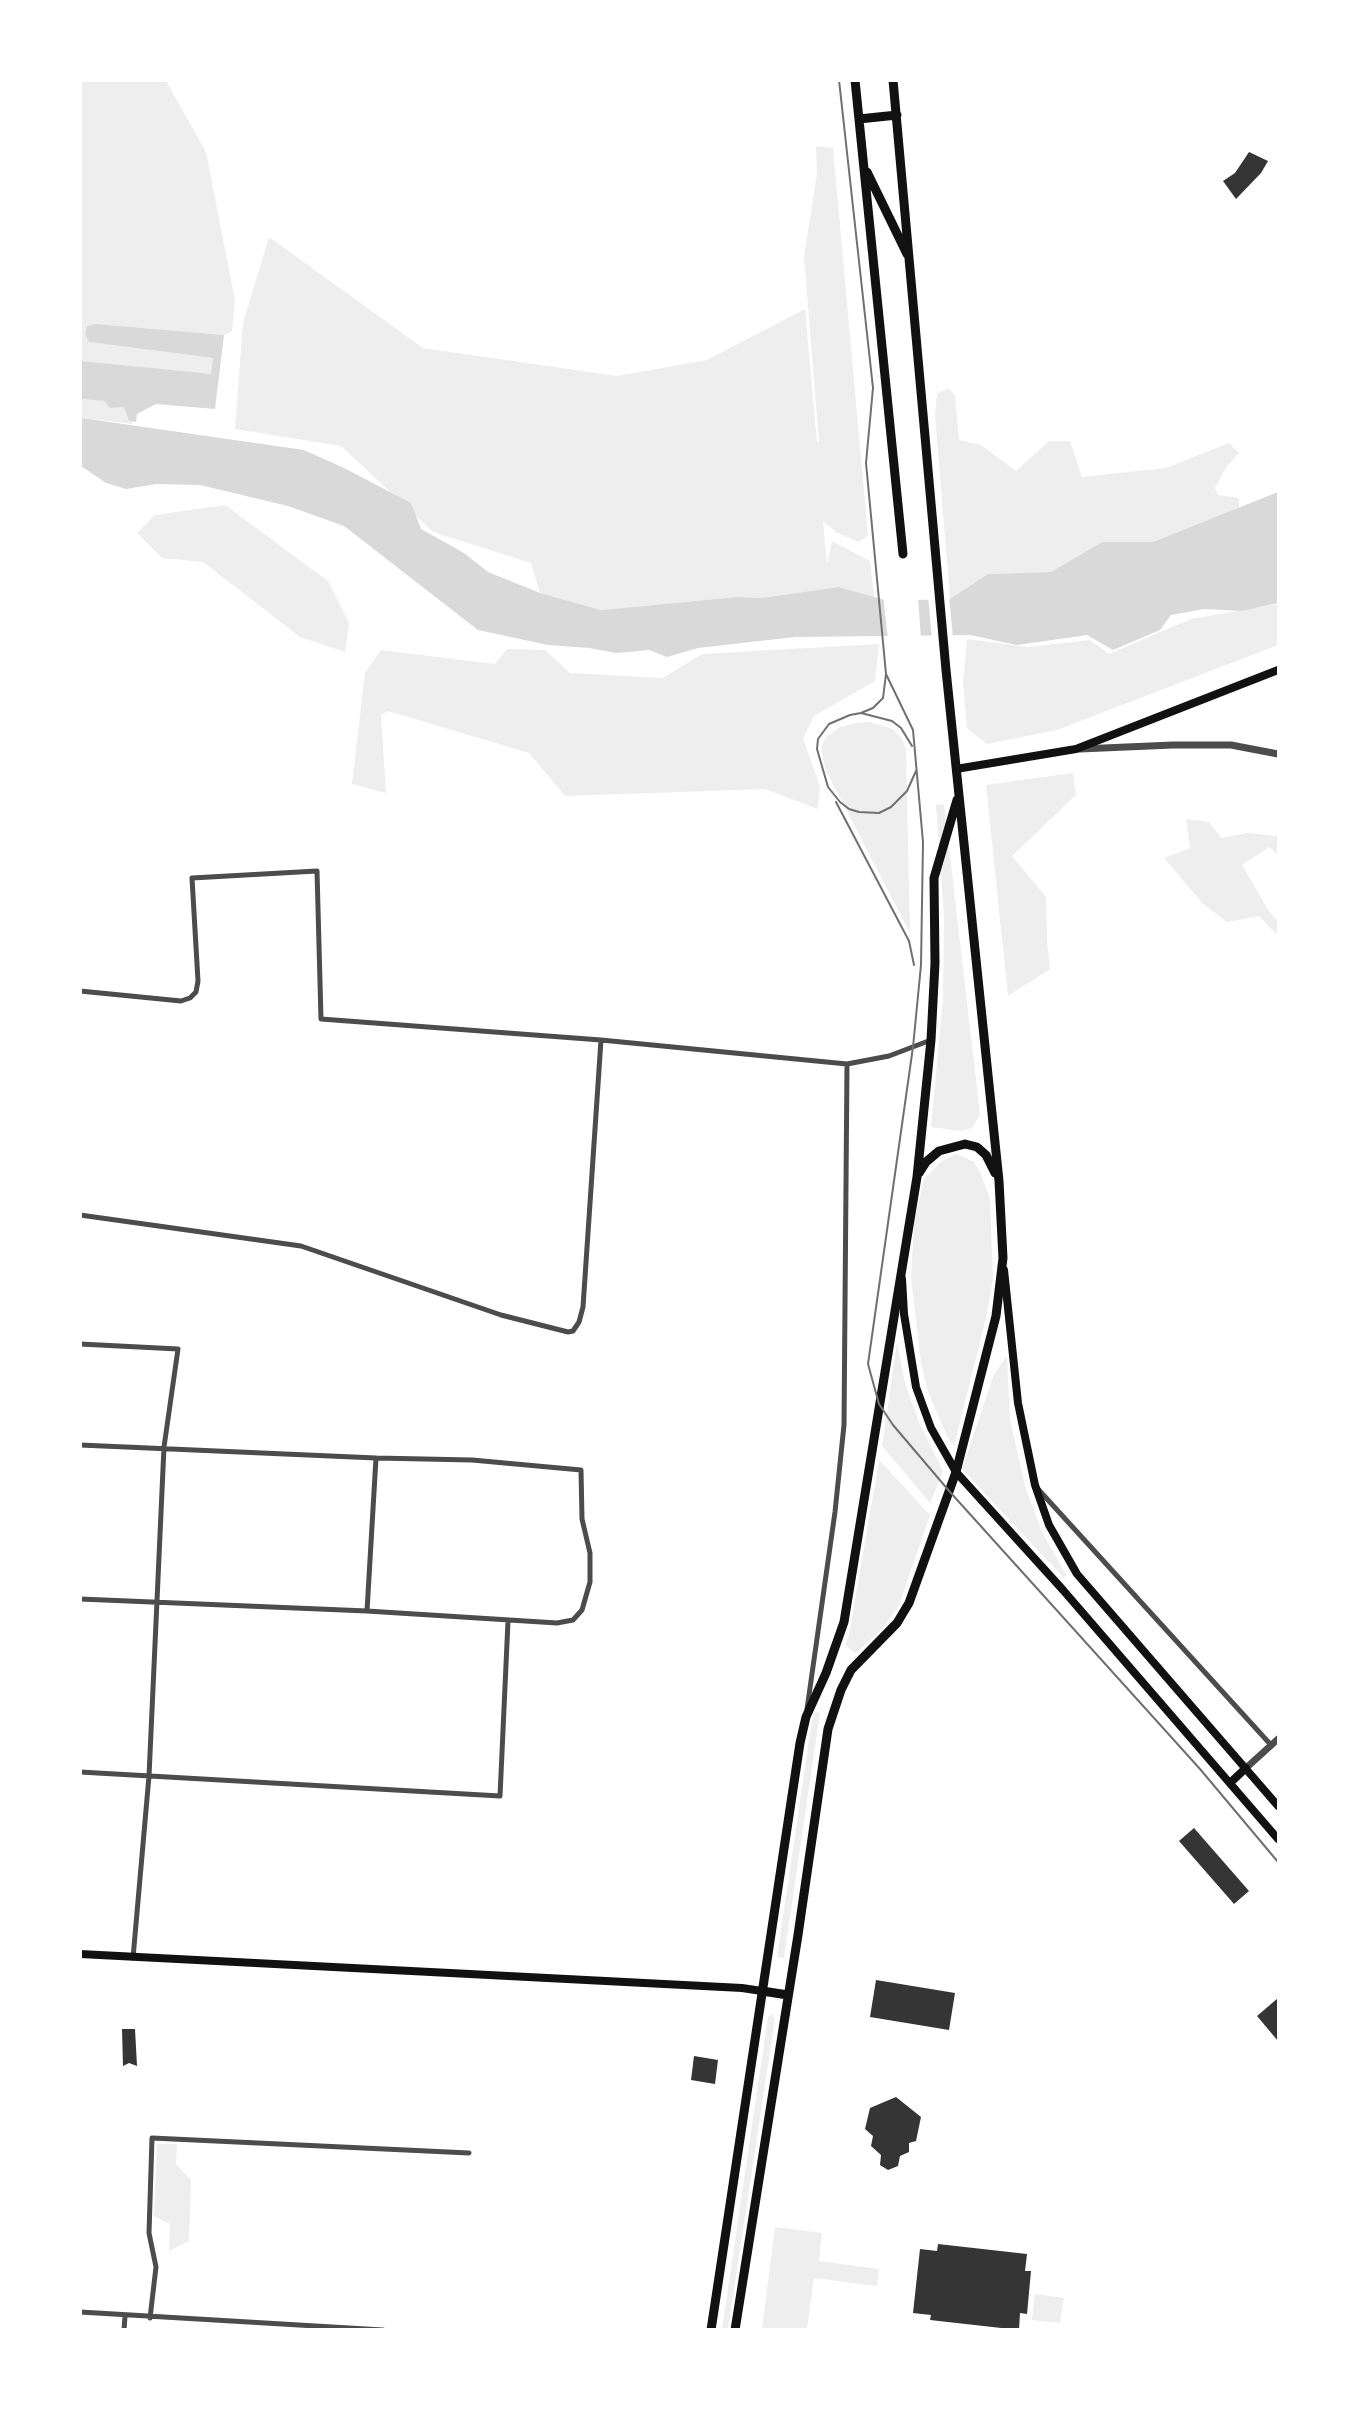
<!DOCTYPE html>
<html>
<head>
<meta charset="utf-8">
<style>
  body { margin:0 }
  #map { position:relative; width:1359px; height:2410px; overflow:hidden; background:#fff; font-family:"Nunito Sans",sans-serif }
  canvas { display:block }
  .frame { position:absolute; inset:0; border:82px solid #fff; pointer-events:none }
</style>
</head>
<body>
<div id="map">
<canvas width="1359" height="2410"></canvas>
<div class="frame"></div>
</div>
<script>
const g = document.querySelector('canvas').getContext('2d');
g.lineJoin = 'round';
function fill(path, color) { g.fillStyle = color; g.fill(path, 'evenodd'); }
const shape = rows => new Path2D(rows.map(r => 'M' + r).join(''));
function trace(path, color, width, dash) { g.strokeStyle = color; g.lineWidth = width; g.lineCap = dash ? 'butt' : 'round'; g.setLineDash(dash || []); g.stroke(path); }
fill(shape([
  [81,81,166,81,206,152,235,300,232,331,224,335,96,324,87,326,89,342,213,358,211,375,81,361],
  [816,146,833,148,868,536,858,542,836,532,823,521,827,564,832,541,870,561,874,597,839,587,761,598,738,597,601,610,540,593,531,563,433,532,341,446,235,429,243,323,269,237,423,348,617,376,707,360,805,309,817,443,819,441,804,257,817,173],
  [949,388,955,396,959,440,981,445,1016,471,1049,441,1070,441,1082,477,1166,468,1229,443,1239,453,1227,466,1215,488,1218,495,1239,498,1239,508,1153,542,1102,542,1051,572,988,574,950,599,935,415,937,394],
  [81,399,104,401,110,408,124,407,133,424,81,418],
  [225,505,328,581,349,623,345,652,300,637,203,562,162,558,137,533,155,515],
  [1278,604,1278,645,1057,730,987,744,967,728,963,683,967,639,1028,647,1090,640,1109,654,1191,619],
  [879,644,875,681,814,716,803,739,820,786,818,809,765,789,565,796,529,753,388,711,381,715,386,793,352,784,365,673,381,650,495,664,507,649,545,650,570,673,663,678,702,654],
  [870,722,893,729,902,739,906,749,910,933,825,769,821,748,826,737,840,727,856,723],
  [1073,773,1076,795,1012,856,1046,897,1047,940,1050,969,1008,996,986,785],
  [944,804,980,1115,972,1128,961,1131,931,1127,943,999,944,917,936,805],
  [1186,819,1209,822,1221,838,1247,833,1278,836,1278,855,1269,847,1242,865,1270,913,1278,921,1278,936,1259,916,1227,922,1203,904,1164,858,1190,848],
  [957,1154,974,1162,980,1172,990,1199,993,1279,986,1318,954,1446,947,1436,928,1392,921,1363,911,1278,914,1222,924,1179,942,1161],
  [897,1342,905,1384,919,1422,943,1471,930,1503,882,1446],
  [1007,1356,1010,1419,1025,1486,1042,1532,1066,1575,1064,1578,962,1469,994,1374],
  [879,1460,930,1515,899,1605,881,1631,855,1653,845,1645,849,1635],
  [815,1712,820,1713,784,1958,777,1957,812,1720],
  [772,2014,775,2019,728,2329,722,2329,768,2017],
  [157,2144,177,2144,176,2164,191,2180,189,2241,169,2251,170,2224,154,2216],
  [775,2227,822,2233,819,2261,879,2269,877,2286,814,2278,807,2329,762,2329],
  [1035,2294,1064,2298,1060,2323,1032,2320]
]), '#eee');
fill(shape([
  [96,324,224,335,215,409,156,404,137,414,136,422,129,421,124,407,110,408,104,401,81,399,81,361,211,374,213,358,89,342,85,334,87,326],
  [81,418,304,450,344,468,411,503,421,529,464,553,488,572,540,593,601,610,738,597,761,598,839,587,888,601,950,599,988,574,1051,572,1102,542,1153,542,1278,492,1278,603,1242,611,1204,609,1171,615,1160,630,1113,650,1087,635,1017,645,970,635,795,637,698,648,667,657,649,650,616,653,589,648,548,645,478,630,344,526,288,506,200,485,157,484,126,489,106,483,81,466]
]), '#d9d9d9');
fill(shape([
  [949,595,953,639,932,639,928,596],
  [883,596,918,597,921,639,888,639]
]), '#fff');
fill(shape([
  [1249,152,1268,161,1261,173,1236,199,1223,181,1235,173],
  [1194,1828,1249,1891,1234,1904,1179,1841],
  [876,1980,955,1993,949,2030,870,2017],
  [1278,1998,1278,2041,1257,2016],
  [122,2029,135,2029,137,2066,129,2063,123,2066],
  [694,2056,718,2060,715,2084,691,2080],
  [896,2097,921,2117,916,2141,909,2143,909,2152,900,2156,898,2166,888,2170,880,2165,881,2155,871,2146,873,2136,865,2129,870,2108],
  [938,2244,1027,2254,1025,2271,1031,2271,1027,2314,1020,2313,1019,2330,930,2320,931,2315,913,2313,920,2249,937,2251]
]), '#353535');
trace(shape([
  [80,991,181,1001,190,998,196,992,198,981,192,878,317,871,321,1019,601,1040,847,1064,889,1056,931,1040],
  [80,1215,301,1246,501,1315,568,1332,573,1331,579,1322,583,1307,601,1040],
  [80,1344,178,1349,164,1447,149,1776,133,1958],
  [80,1445,376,1458,472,1460,581,1470,582,1519,590,1553,590,1582,582,1610,573,1620,557,1623,367,1611,80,1599],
  [1038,1489,1271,1745],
  [367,1611,376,1458],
  [807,1709,835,1512,844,1425,847,1064],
  [80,1772,500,1796,508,1621],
  [80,2312,383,2330],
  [150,2318,156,2267,149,2233,152,2138,469,2153],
  [124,2330,125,2316]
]), '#4c4c4c', 5);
trace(shape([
  [1080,749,1173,745,1231,745,1278,754],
  [1246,1768,1278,1739]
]), '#4c4c4c', 7);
trace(shape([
  [956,769,1076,749,1278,670],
  [1004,1270,1018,1403,1035,1485,1049,1525,1077,1574,1278,1806],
  [902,1279,904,1314,916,1387,931,1428,956,1472,1063,1590,1278,1839],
  [1230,1783,1246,1768],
  [80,1954,742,1988,762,1991]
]), '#111', 8);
trace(shape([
  [855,80,903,554],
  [859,119,897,115],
  [867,172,907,254],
  [919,1173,926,1162,939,1151,965,1144,977,1147,986,1155,995,1173],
  [762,1991,788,1995],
  [711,2330,800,1743,806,1717,826,1673,844,1622,917,1177,931,1040,935,963,934,878,957,800],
  [735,2330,798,1935,828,1729,841,1690,851,1670,897,1623,909,1603,956,1472,996,1316,1003,1258,999,1181,946,670,893,80]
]), '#111', 9);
trace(shape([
  [839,80,873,388,866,463,886,674,883,698,873,708,861,713],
  [886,674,913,730,923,842,921,965,913,1047,868,1364,879,1404,893,1425,950,1492,1200,1769,1278,1862],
  [912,746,901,728,892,721,861,713,850,715,829,724,818,739,817,749,828,787,840,802,849,809,859,812,879,813,891,807,907,791,916,771],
  [836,802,909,941,914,965]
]), '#707070', 2);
</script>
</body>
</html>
